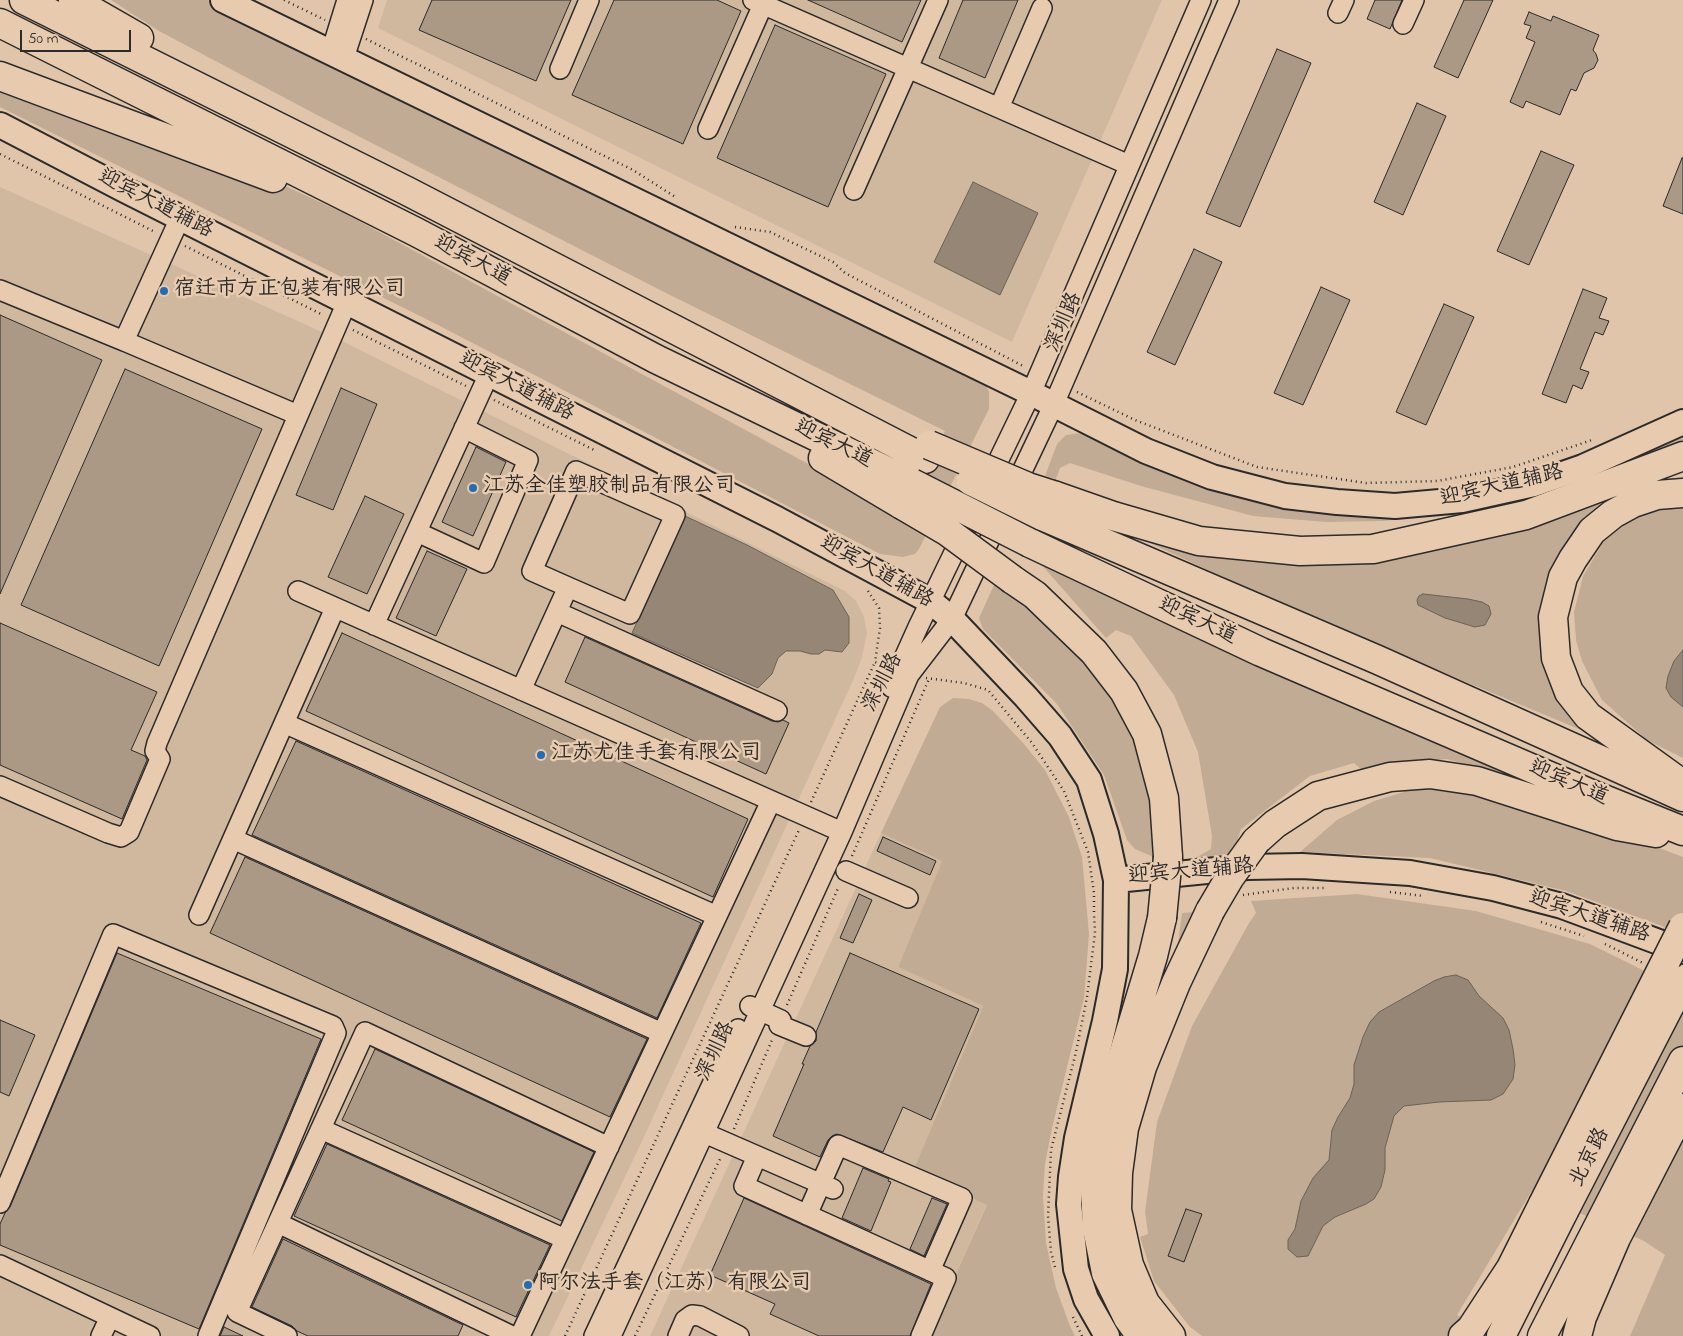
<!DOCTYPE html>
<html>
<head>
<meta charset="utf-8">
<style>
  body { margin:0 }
  #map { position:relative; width:1683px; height:1336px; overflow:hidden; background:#e0c5aa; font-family:"Indie Flower",sans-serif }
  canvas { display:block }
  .scale { position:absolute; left:20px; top:30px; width:111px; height:22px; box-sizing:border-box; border:2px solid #2b2b2b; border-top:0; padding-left:6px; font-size:15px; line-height:18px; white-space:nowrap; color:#2b2b2b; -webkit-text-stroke:4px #e8cbaf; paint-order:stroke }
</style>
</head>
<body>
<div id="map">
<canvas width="1683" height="1336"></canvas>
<div class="scale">50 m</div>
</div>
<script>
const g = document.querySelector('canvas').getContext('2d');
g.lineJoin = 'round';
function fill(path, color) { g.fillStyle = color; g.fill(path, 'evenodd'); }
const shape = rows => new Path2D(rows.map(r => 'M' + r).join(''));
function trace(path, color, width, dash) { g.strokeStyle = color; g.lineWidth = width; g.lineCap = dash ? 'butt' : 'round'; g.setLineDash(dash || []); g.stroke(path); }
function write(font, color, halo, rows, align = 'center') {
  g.font = font + ' "Indie Flower","LXGW WenKai TC",sans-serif'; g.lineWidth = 5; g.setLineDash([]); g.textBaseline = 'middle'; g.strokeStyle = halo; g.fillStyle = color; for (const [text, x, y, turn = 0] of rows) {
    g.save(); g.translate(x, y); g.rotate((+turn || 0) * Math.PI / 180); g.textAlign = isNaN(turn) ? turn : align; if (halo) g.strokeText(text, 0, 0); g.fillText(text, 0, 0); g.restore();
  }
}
fill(shape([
  [387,0,1162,0,1012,342,378,28],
  [0,187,342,341,845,591,856,601,864,617,867,633,862,657,855,676,643,1139,549,1336,0,1336],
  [881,833,942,861,898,967,983,1006,913,1171,987,1204,928,1336,650,1336]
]), '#d0b89f');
fill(shape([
  [111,0,207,0,976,373,984,381,989,392,989,409,919,549,915,554,903,557,880,554,434,323,0,107,0,81,283,185,344,213,899,513,945,431,666,293,317,115,159,31],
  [1683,428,1683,440,1576,484,1449,519,1448,511,1385,521,1326,522,1253,516,1141,486,1070,463,1060,468,1056,479,1045,476,1057,444,1066,435,1089,432,1214,485,1402,513],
  [1683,482,1683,758,1647,740,1602,700,1582,661,1576,640,1574,612,1583,576,1606,538],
  [1621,490,1621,500,1547,621,1610,742,1291,609,1088,514,1283,558],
  [1032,554,1560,790,1446,759,1362,770,1354,763,1310,776,1241,829,1233,855,1192,860,1211,849,1212,836,1198,752,1174,695,1131,636,1116,630,1106,638],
  [999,574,1048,613,1143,737,1163,861,1135,849,1127,840,1104,775,1057,704,983,629,979,618],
  [953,698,969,699,982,703,993,711,1024,744,1045,770,1069,817,1082,857,1089,934,1084,998,1052,1128,1045,1164,1043,1196,1046,1243,1056,1288,1070,1326,1075,1336,928,1336,987,1205,913,1171,983,1006,898,967,942,861,881,833,940,707],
  [1441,780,1583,819,1683,857,1683,937,1662,926,1566,891,1430,858,1300,852,1337,820,1374,801,1404,792,1404,782],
  [1357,894,1476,911,1590,944,1683,990,1683,1336,1630,1336,1665,1255,1644,1241,1531,1192,1457,1315,1469,1322,1452,1336,1202,1336,1190,1327,1154,1281,1140,1237,1148,1234,1145,1212,1157,1122,1192,1026,1249,923,1256,913,1251,901],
  [1206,911,1150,1036,1178,943,1182,913]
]), '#c2ab94');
const water = shape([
  [973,182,1038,213,1000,295,934,262,973,182],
  [685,516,747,545,833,590,849,617,849,643,842,652,825,650,819,654,811,654,800,651,786,651,778,658,772,674,758,688,632,633,685,516],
  [1423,594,1468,599,1482,602,1489,606,1491,614,1485,625,1475,627,1445,618,1418,605,1417,600,1419,596,1423,594],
  [1683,650,1683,707,1671,697,1666,688,1668,676,1674,661,1683,650],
  [1456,975,1468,980,1479,996,1503,1018,1509,1030,1513,1049,1515,1065,1513,1079,1503,1094,1491,1100,1439,1102,1404,1106,1394,1116,1385,1148,1385,1170,1381,1187,1374,1199,1366,1204,1335,1217,1323,1226,1308,1256,1297,1257,1288,1249,1288,1240,1295,1229,1301,1201,1313,1178,1329,1160,1332,1130,1338,1117,1350,1098,1354,1084,1354,1065,1363,1037,1370,1022,1379,1012,1434,981,1444,977,1456,975]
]);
fill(water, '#968676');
trace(water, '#6b6258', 1);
const building = shape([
  [432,0,571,0,536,81,419,30,432,0],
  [614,0,717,0,741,11,683,144,572,95,614,0],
  [808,0,921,0,902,42,808,0],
  [963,0,1018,0,985,78,939,58,963,0],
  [1375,0,1402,0,1390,29,1367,19,1375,0],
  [1464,0,1493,0,1458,78,1434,67,1464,0],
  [1529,12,1551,21,1553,16,1599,35,1593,50,1596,54,1598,60,1594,68,1584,73,1576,91,1571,89,1560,115,1526,101,1523,108,1510,102,1535,42,1526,38,1531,26,1524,24,1529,12],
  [775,25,886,74,828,207,717,158,775,25],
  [1277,49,1311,63,1240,227,1206,213,1277,49],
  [1417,103,1446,116,1403,215,1374,202,1417,103],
  [1541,151,1574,165,1529,265,1497,251,1541,151],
  [1682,158,1683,158,1683,214,1663,206,1682,158],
  [1194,249,1222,262,1175,365,1147,352,1194,249],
  [1321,287,1350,300,1303,405,1274,393,1321,287],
  [1583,289,1607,298,1599,318,1609,321,1603,335,1595,332,1580,369,1589,372,1582,389,1573,385,1566,403,1542,394,1583,289],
  [1444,304,1474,317,1426,425,1396,412,1444,304],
  [0,315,102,360,0,594,0,315],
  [125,369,262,429,159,666,21,605,125,369],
  [341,388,377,404,333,510,296,495,341,388],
  [476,447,506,462,473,536,442,522,476,447],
  [365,496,404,514,367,594,328,577,365,496],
  [427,551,467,569,436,636,396,618,427,551],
  [0,623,157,692,131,750,145,756,147,760,122,819,0,765,0,623],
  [342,633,748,819,713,897,306,711,342,633],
  [585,637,772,721,778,722,783,720,789,723,766,774,565,682,585,637],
  [296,741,701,923,657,1018,252,835,296,741],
  [883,837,936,861,930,875,877,851,883,837],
  [245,857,647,1039,610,1117,210,933,245,857],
  [859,894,872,900,853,943,840,938,859,894],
  [117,953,321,1039,199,1329,0,1245,0,1224,5,1213,10,1207,117,953],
  [850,953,979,1009,931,1120,903,1107,883,1152,837,1134,832,1136,828,1140,820,1157,773,1136,804,1064,802,1064,810,1046,816,1041,816,1032,850,953],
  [0,1020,35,1035,9,1096,0,1092,0,1020],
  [375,1049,594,1152,562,1221,342,1120,375,1049],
  [327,1144,550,1245,516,1317,294,1216,327,1144],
  [863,1168,889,1179,888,1181,891,1182,871,1231,842,1218,863,1168],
  [744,1198,931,1284,910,1336,819,1336,770,1314,775,1304,710,1275,744,1198],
  [932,1198,947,1204,924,1256,910,1249,932,1198],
  [1186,1209,1202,1214,1184,1262,1168,1256,1186,1209],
  [283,1239,463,1325,458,1336,308,1336,297,1331,292,1326,252,1307,283,1239],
  [224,1327,243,1336,220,1336,224,1327]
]);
fill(building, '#ab9885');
trace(building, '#2b2b2b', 1);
const minor = shape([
  [753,0,1129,165],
  [1338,13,1344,0],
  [1403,24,1414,0],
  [331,52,347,0],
  [344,58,363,0],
  [560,69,589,0],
  [999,108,1042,8],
  [708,129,765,0],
  [854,190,938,0],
  [0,290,124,341,180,218],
  [124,341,298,415],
  [417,532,484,563,528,460,464,428],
  [298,591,842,832],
  [557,612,777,711],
  [374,625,489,374],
  [891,687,918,627,1031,393,1201,0],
  [521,690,568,587,532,571,576,471,675,515,630,614,568,587],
  [284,723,717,916],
  [0,786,108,833,121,837,129,832,160,759,155,751,157,743,347,302],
  [233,839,662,1033],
  [846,871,908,898],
  [199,915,335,608],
  [750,1006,781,1020],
  [779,1025,806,1036],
  [693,1128,833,1189],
  [321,1129,565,1239],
  [757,1156,744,1186,946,1278,921,1336],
  [0,1203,113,934,333,1026,336,1033,208,1336],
  [807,1215,838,1145,962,1198,930,1271],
  [278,1223,512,1336],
  [0,1265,150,1336],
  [101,1336,110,1317],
  [287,1336,237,1312,365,1032,609,1147],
  [520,1336,771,801],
  [594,1336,738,1029],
  [611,1336,842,832,909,675,952,619,1054,404,1229,0],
  [678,1336,685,1320,692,1315,700,1316,739,1336]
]);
const major = shape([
  [223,0,1031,393,1146,451,1212,477,1285,496,1337,502,1395,506,1462,500,1534,484,1583,467,1683,422],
  [0,125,123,189,777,519,930,601,952,619,1026,697,1060,736,1089,780,1106,834,1116,880,1247,867,1302,866,1410,873,1493,888,1562,906,1683,951],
  [1107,1336,1086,1299,1076,1269,1069,1204,1071,1177,1077,1138,1105,1021,1115,969,1116,880]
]);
const highway = shape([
  [24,0,407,191,925,459],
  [73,0,139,38],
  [0,23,416,232,656,359,912,483],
  [0,76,273,178],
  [823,458,902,505],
  [1053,495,1113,516,1199,541,1300,551,1373,549,1526,515,1683,456],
  [1042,516,1378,660,1683,797],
  [1030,543,1261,652,1596,796,1683,831],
  [1013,580,1035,595,1094,652,1124,691,1147,734,1164,798,1168,857],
  [1678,781,1588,716,1569,692,1556,658,1553,617,1563,577,1573,559,1592,531,1613,514,1633,503,1657,495,1683,493],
  [1256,841,1275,824,1318,796,1390,777,1430,774,1477,781,1617,826,1656,833],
  [1141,1336,1128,1318,1106,1273,1097,1228,1095,1189,1100,1138,1115,1082,1153,956,1162,918],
  [1171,1336,1145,1303,1129,1265,1117,1210,1118,1173,1124,1128,1142,1067,1176,983,1210,911],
  [1463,1336,1471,1329,1511,1268,1543,1204],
  [1501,1336,1564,1211],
  [1542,1336,1683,1061],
  [1577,1336,1582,1317,1616,1238,1683,1108]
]);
trace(minor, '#2b2b2b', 22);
trace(major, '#2b2b2b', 28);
trace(highway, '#2b2b2b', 31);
trace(shape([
  [284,0,325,20],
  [366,39,633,170,677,198],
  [0,154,155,232],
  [735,227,770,232,833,262,845,273,1025,367],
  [185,246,323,315],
  [353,330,466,386],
  [1077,392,1135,420,1257,467,1366,483,1437,481,1513,467,1592,440],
  [494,400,596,451],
  [868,591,879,608,880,628,875,662,883,666],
  [926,678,964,683,988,690,1032,743,1064,791,1088,852,1094,893,1094,914,1096,914],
  [811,802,875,662],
  [852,856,929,679],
  [1390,892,1424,896],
  [1243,895,1294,888,1327,888],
  [1541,922,1584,936],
  [1605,944,1643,963],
  [787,1005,839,886],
  [734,1129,772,1040],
  [1055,1267,1051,1252,1048,1216,1051,1150,1076,1052,1087,997,1095,933,1094,914],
  [1073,1317,1082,1336],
  [565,1336,799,830],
  [635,1336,721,1157]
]), '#2b2b2b', 2.5, [1, 4]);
trace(minor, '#e8cbaf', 19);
trace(major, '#e8cbaf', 24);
trace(highway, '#e8cbaf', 28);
const highwayBridge = shape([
  [929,445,1028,487,1053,495],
  [971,481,1042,516],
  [912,483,1030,543],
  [902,505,948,532,1013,580],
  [1210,911,1230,877,1256,841],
  [1162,918,1168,857],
  [1543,1204,1683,927],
  [1564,1211,1683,980]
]);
trace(highwayBridge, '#2b2b2b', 31, []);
trace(highwayBridge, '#e8cbaf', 28);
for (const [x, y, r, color] of [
  [164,291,5,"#1f6fb2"],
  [473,488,5,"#1f6fb2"],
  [541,755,5,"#1f6fb2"],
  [528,1285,5,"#1f6fb2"]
]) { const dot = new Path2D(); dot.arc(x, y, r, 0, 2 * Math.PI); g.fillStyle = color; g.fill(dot); trace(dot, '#e8cbaf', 2); }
write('21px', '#2b2b2b', '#e8cbaf', [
  ["迎宾大道辅路",155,205,27],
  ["迎宾大道",472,262,28],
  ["深圳路",1065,323,-67],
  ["迎宾大道辅路",516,388,27],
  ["迎宾大道",833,445,26],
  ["迎宾大道辅路",1502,487,-13],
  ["迎宾大道辅路",876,573,29],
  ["迎宾大道",1197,622,25],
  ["深圳路",884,683,-63],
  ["迎宾大道",1568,784,23],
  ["迎宾大道辅路",1191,873,-5],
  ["迎宾大道辅路",1589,918,18],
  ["深圳路",717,1052,-65],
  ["北京路",1591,1158,-63]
]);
write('21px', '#2b2b2b', '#e8cbaf', [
  ["宿迁市方正包装有限公司",174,291],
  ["江苏全佳塑胶制品有限公司",483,488],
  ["江苏尤佳手套有限公司",551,755],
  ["阿尔法手套（江苏）有限公司",538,1285]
], 'left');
</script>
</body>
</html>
